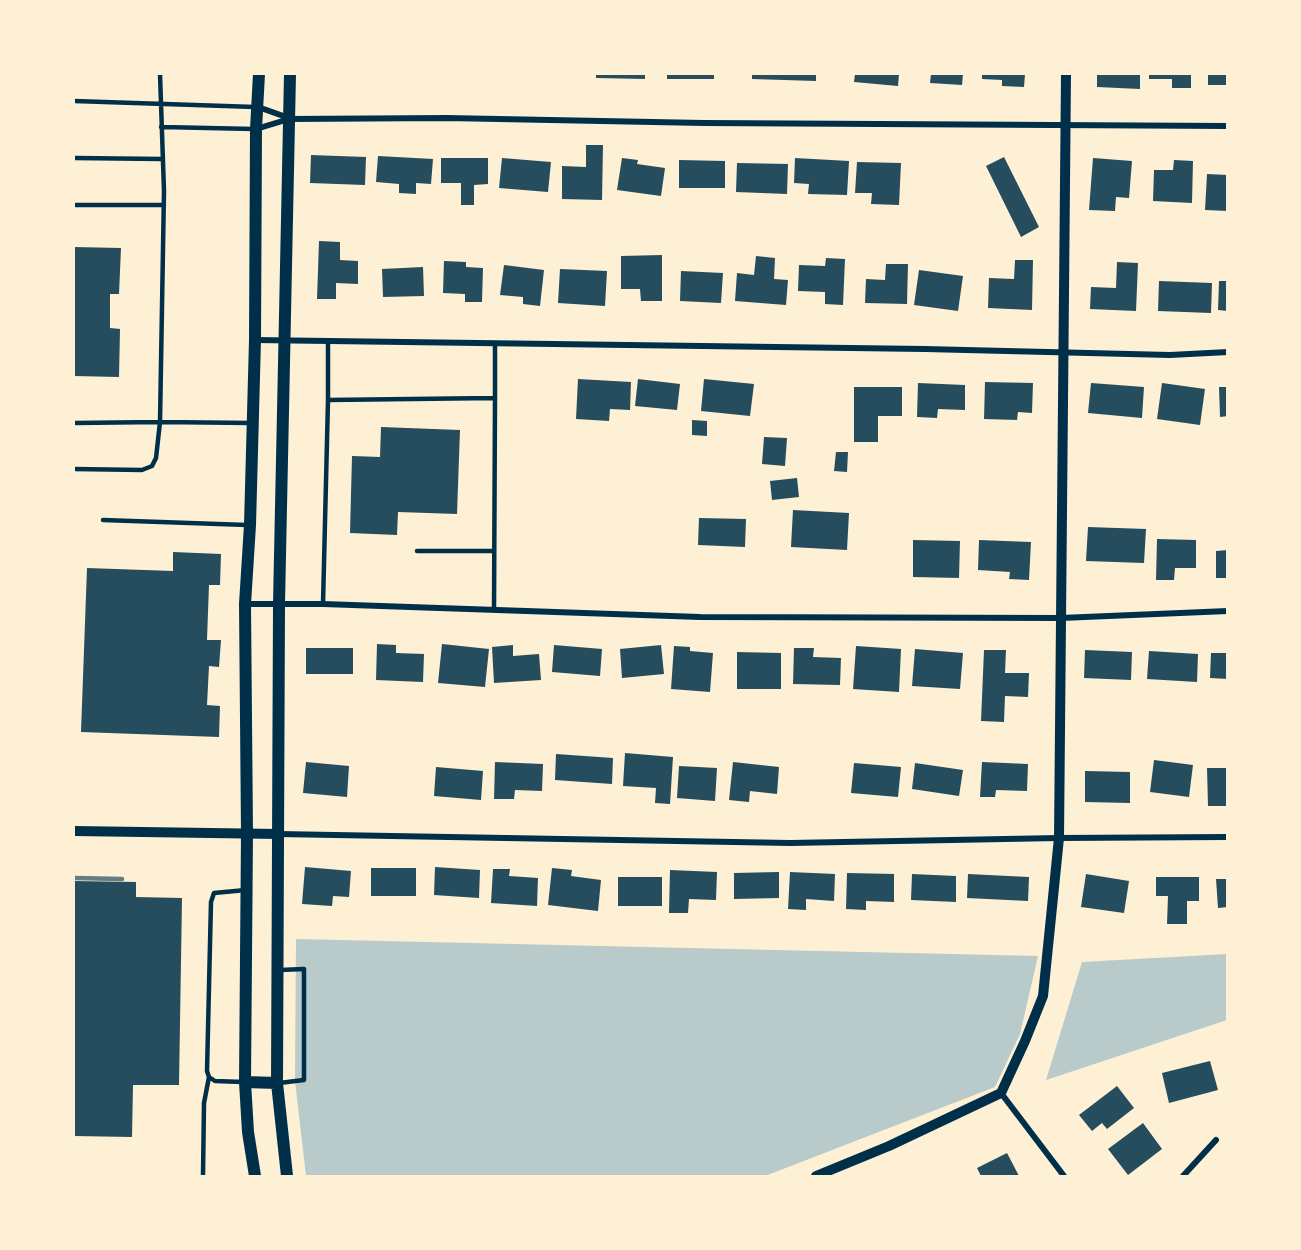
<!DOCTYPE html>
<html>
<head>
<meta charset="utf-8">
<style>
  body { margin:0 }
  #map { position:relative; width:1301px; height:1250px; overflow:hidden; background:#fdf0d5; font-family:Mulish,sans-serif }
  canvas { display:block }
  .frame { position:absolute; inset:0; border:75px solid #fdf0d5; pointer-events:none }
</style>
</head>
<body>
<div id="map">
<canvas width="1301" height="1250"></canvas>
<div class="frame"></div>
</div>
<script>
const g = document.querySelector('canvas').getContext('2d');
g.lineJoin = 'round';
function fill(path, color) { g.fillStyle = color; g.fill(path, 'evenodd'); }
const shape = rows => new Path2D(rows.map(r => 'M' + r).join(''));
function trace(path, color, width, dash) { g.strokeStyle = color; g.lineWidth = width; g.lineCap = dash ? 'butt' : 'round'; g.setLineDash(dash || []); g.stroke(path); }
fill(shape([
  [296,939,1038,956,1020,1034,995,1087,765,1176,306,1176,295,1081],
  [1227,954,1227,1020,1046,1080,1082,962]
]), '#b9caca');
fill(shape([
  [596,74,645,74,645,79,596,78],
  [667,74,714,74,714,79,667,79],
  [752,74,816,74,816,81,752,79],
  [855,74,899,74,898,86,854,82],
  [931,74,963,74,962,85,930,83],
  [982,74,1025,74,1024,87,1002,86,1002,80,982,79],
  [1097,74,1140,74,1140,89,1097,87],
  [1149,74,1191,74,1191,88,1172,88,1172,79,1149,79],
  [1208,74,1228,74,1228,85,1208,85],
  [586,145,603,145,602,200,562,199,562,166,586,167],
  [311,155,366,157,365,185,310,183],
  [378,156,433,159,431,184,416,183,416,194,399,193,399,184,376,182],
  [1004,157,1039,227,1021,237,986,166],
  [441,158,488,158,488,184,474,185,474,205,461,205,461,183,441,183],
  [502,158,551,162,548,192,499,188],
  [622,158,638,160,637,164,665,168,661,196,617,190],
  [795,158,849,161,847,195,808,194,809,184,794,183],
  [1093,158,1132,161,1129,198,1116,197,1115,211,1089,210],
  [679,160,725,161,725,188,679,188],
  [1174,160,1193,161,1192,203,1153,201,1154,170,1173,170],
  [857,162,901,163,899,205,871,204,872,193,855,193],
  [737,163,788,164,787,194,736,192],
  [1207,174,1228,175,1228,211,1205,210],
  [319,241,340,242,340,260,358,261,358,284,336,283,336,299,317,299],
  [74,247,121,248,119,294,110,294,110,328,120,329,119,377,74,376],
  [662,255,662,301,641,301,640,289,621,289,621,256],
  [756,256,775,258,774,279,788,280,786,305,735,301,737,273,754,275],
  [826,258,845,259,843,305,825,304,825,292,798,291,799,265,825,266],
  [1015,260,1033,260,1032,310,988,308,989,278,1014,279],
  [444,261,466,262,466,267,483,268,482,302,465,302,465,294,443,293],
  [1117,262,1138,263,1136,311,1090,309,1091,287,1116,288],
  [886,264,908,264,907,304,865,303,866,279,885,280],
  [504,265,544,270,540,306,523,304,523,297,500,295],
  [423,267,424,296,383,297,382,269],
  [560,269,607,271,605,306,558,303],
  [919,270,963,276,958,311,914,305],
  [681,271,723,273,721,303,680,301],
  [1159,281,1212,283,1211,313,1158,311],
  [1219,281,1228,281,1228,311,1218,310],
  [578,379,631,382,630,410,610,409,609,421,576,419],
  [638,379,680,384,677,410,635,406],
  [704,379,754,384,750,416,701,411],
  [985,382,1033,383,1032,413,1018,412,1017,420,984,419],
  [918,383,965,385,965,410,938,409,937,418,917,417],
  [1091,383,1144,387,1142,418,1088,413],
  [1162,383,1205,389,1200,425,1157,419],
  [854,387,902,387,902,416,878,416,878,442,854,442],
  [1219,387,1228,387,1228,416,1220,417],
  [692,420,707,421,707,436,692,435],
  [381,427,460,430,457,514,398,512,397,535,350,533,352,456,380,457],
  [764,437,787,438,785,466,762,464],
  [836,452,848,452,847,472,834,471],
  [797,478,799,497,772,500,770,481],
  [793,510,849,513,847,550,791,547],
  [699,518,746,519,745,547,698,545],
  [1088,527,1146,529,1144,563,1086,561],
  [1157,539,1196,540,1196,568,1175,568,1174,580,1156,580],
  [913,540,960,541,959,578,913,577],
  [979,540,1031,542,1029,580,1009,579,1010,572,978,570],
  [1228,550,1228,578,1216,578,1216,551],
  [173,552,221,554,220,585,209,585,207,640,221,640,219,667,209,666,207,705,220,706,219,737,81,732,87,568,173,571],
  [377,644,396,645,396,653,424,654,423,682,376,680],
  [442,644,489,649,485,687,438,683],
  [513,645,513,656,539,654,541,680,494,683,492,647],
  [554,645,602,649,600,676,552,672],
  [661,645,664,674,622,678,620,649],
  [674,646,690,647,690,651,713,653,710,692,671,689],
  [856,646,901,649,899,692,853,689],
  [306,648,353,648,353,674,306,674],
  [794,648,814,648,813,657,841,658,840,685,793,684],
  [915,649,963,653,960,689,912,686],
  [984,650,1006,650,1005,673,1029,673,1028,697,1005,696,1004,722,981,721],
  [1085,650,1132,652,1131,680,1084,678],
  [1149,651,1198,654,1197,682,1147,679],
  [737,652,781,653,781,689,737,689],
  [1211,653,1228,653,1228,679,1210,678],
  [625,753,673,757,670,804,655,803,656,788,623,786],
  [556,754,613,758,612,784,555,780],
  [1154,760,1193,765,1189,797,1150,792],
  [306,762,349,766,347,797,303,793],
  [495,762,543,764,542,791,515,790,514,799,494,799],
  [733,762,779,767,777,794,750,791,749,802,729,800],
  [982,762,1028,764,1027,791,996,790,995,797,980,797],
  [854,763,901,767,898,797,851,793],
  [915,763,963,770,959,796,912,789],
  [679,766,717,768,715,801,677,798],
  [436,767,483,771,481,800,434,796],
  [1207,768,1228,768,1228,806,1208,806],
  [1085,771,1130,772,1130,803,1085,802],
  [305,867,351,871,349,897,333,896,332,906,302,904],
  [435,867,480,870,479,898,434,895],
  [371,868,416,868,416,896,371,896],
  [552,868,572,870,571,876,601,880,598,911,548,905],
  [493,869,510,869,509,876,538,878,537,906,491,903],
  [670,870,717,872,716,900,689,899,688,913,669,913],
  [779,872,779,898,734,899,734,873],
  [790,872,835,874,834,901,806,899,806,910,788,909],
  [847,873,894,874,894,902,866,901,866,910,846,909],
  [912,874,956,876,956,902,911,900],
  [968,874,1029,877,1028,901,967,898],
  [1086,874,1129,881,1124,913,1081,907],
  [618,877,662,877,662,906,618,906],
  [1156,877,1199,877,1199,901,1187,901,1187,924,1167,924,1168,896,1156,896],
  [1216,879,1228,879,1228,907,1218,908],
  [74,881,136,882,136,897,182,898,179,1085,133,1085,132,1137,74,1136],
  [1210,1061,1218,1090,1169,1103,1162,1073],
  [1117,1086,1134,1108,1107,1129,1102,1123,1092,1131,1079,1115],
  [1143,1123,1162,1149,1128,1175,1108,1149],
  [1007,1153,1019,1176,981,1176,977,1168]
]), '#264d5e');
trace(shape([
  [160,74,164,191,160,422,252,423],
  [74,101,255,107],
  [161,127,254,129],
  [74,158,162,159],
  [74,205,164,205],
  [328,341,328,400,495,398,495,344],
  [74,423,160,422,156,458,152,466,142,470,74,469],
  [103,520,247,525],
  [417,551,494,551],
  [323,604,328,400],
  [494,610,495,398],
  [243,1082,215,1081,209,1077,207,1071,211,902,214,893,246,890],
  [279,1083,304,1080,304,969,280,970],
  [203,1176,204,1103,209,1077]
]), '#003049', 4.5);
trace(shape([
  [258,107,289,118],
  [256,129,289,119,447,118,704,123,1228,126],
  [255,340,925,349,1170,355,1228,352],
  [245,604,323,604,700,617,1061,618,1228,611],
  [278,834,790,843,1059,838,1228,837],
  [1001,1093,1064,1176],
  [1183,1176,1216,1140]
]), '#003049', 6);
trace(shape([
  [74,831,278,834],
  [816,1176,889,1146,1001,1093,1025,1041,1043,996,1059,838,1066,74]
]), '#003049', 10);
trace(shape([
  [245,1082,277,1083],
  [255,1176,248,1132,245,1082,247,833,245,604,250,525,255,340,256,129,259,74],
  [287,1176,277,1083,279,604,290,74]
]), '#003049', 12);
trace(shape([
  [74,878,122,879]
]), '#657d81', 4.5);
</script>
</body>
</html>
